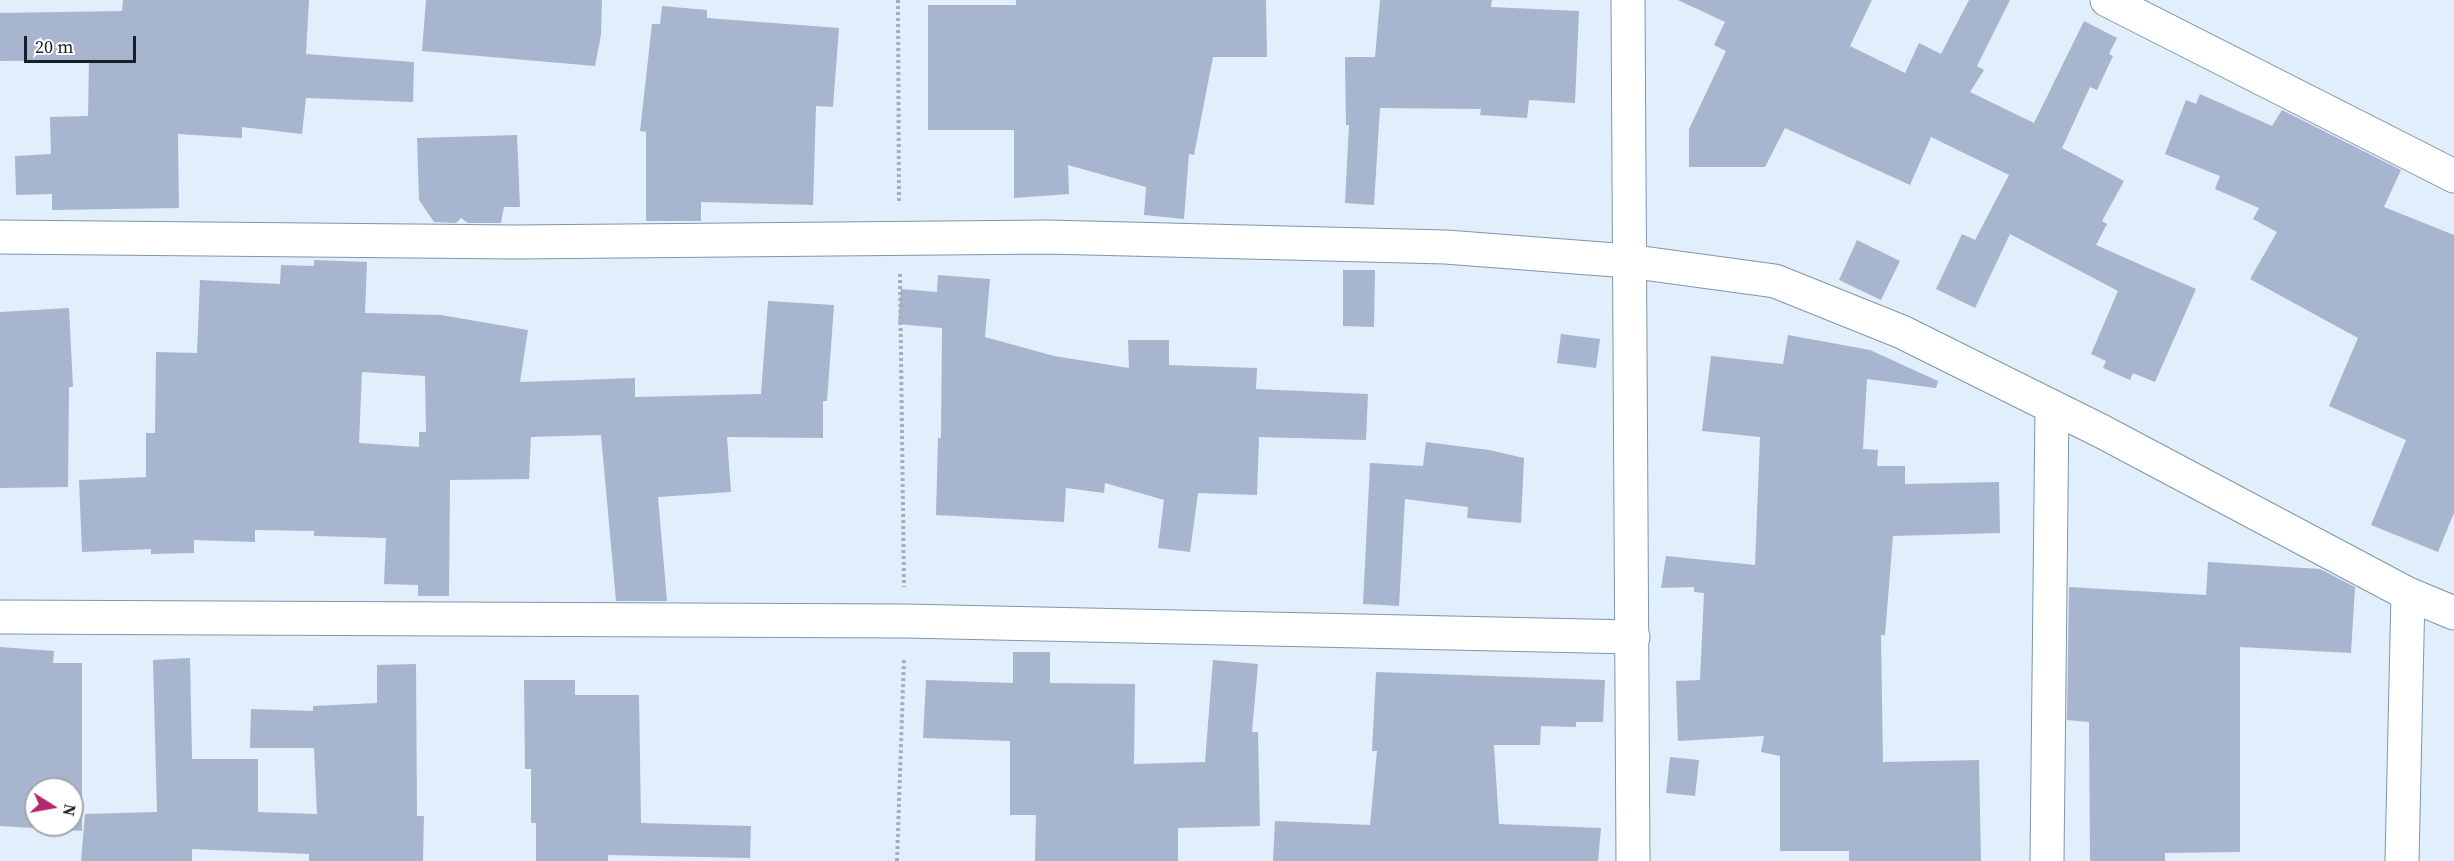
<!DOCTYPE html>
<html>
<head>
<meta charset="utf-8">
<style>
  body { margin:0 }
  #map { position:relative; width:2454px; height:861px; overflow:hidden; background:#e0effb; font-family:"Source Serif 4",serif }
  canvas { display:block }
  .north { position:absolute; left:24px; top:777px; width:60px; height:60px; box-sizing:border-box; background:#fff; border:2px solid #a2a6a9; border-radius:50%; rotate:101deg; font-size:16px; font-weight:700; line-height:24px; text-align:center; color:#172027 }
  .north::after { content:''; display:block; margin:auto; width:21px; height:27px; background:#b32a6a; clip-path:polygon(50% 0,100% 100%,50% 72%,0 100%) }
  .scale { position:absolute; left:24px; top:36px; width:112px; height:27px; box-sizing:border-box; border:3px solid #172027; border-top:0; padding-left:8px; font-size:18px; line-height:21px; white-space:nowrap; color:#172027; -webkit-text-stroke:4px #fff; paint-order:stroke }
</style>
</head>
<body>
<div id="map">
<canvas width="2454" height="861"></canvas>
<div class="north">N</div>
<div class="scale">20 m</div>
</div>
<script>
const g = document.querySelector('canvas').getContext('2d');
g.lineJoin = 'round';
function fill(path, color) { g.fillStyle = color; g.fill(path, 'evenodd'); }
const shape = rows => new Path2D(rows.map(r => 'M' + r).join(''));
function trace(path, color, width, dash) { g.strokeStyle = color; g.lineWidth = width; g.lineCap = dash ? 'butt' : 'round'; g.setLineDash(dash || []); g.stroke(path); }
fill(shape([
  [123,0,309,0,306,54,414,62,413,102,306,98,302,134,242,127,242,138,178,134,179,208,52,210,52,194,16,195,15,156,51,154,50,117,88,116,89,60,0,61,0,13,122,11],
  [426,0,602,0,601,35,595,66,422,51],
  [1016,0,1266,0,1267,57,1213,57,1194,155,1189,154,1184,219,1144,215,1146,187,1068,165,1069,194,1014,198,1014,130,928,130,928,5,1016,5],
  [1380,0,1492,0,1491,7,1579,11,1575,103,1529,100,1527,118,1480,115,1481,109,1380,108,1374,205,1345,203,1349,125,1346,125,1345,57,1375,57],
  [1678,0,1872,0,1850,46,1905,73,1919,43,1941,54,1969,0,2010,0,1977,66,1984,70,1970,92,2034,123,2084,21,2117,38,2109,54,2113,56,2097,90,2090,87,2062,148,2124,181,2102,221,2107,224,2096,245,2196,289,2155,382,2133,373,2130,380,2103,368,2106,361,2091,354,2118,291,2010,234,1975,308,1936,289,1962,234,1975,240,2009,175,1931,137,1910,185,1785,128,1765,167,1689,167,1689,129,1726,51,1714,45,1725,22],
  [662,6,707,10,707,18,839,28,833,107,816,106,813,205,701,202,701,221,646,221,646,132,640,131,652,24,660,24],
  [2200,94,2272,126,2282,110,2401,170,2384,207,2454,235,2454,513,2438,552,2371,525,2406,440,2329,406,2358,338,2250,279,2277,232,2253,219,2259,208,2215,189,2220,176,2165,154,2186,100,2196,104],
  [517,135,520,207,504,207,501,223,468,223,461,218,456,223,434,222,419,200,417,138],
  [1857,240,1900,261,1881,300,1839,280],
  [314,260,367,262,365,313,441,315,528,330,520,382,635,378,635,397,761,394,768,301,834,305,827,401,823,401,823,438,727,437,731,492,658,497,667,601,616,601,601,435,531,437,529,479,450,480,449,596,418,596,418,585,384,584,386,538,314,536,314,531,255,530,255,542,194,540,194,553,151,554,151,549,82,552,79,480,146,477,146,433,155,433,156,352,197,353,200,280,280,284,281,265,314,266],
  [362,372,425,376,426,432,419,432,419,447,359,443],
  [1343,270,1375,270,1374,327,1343,326],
  [938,275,990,279,985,337,1054,356,1129,368,1128,340,1169,340,1169,365,1257,368,1256,389,1368,394,1366,440,1259,437,1257,495,1198,493,1190,552,1158,548,1164,500,1105,483,1104,493,1066,488,1064,522,936,515,938,438,941,438,942,328,898,324,901,289,937,292],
  [69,308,73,387,69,387,68,487,0,488,0,312],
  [1561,334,1600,339,1596,368,1557,363],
  [1788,335,1870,350,1938,381,1936,388,1867,379,1863,449,1878,450,1877,466,1905,466,1905,484,1999,482,2000,533,1893,536,1885,635,1881,635,1883,762,1979,760,1981,861,1849,861,1849,851,1780,851,1780,756,1761,752,1764,736,1678,741,1676,681,1700,680,1704,593,1694,592,1694,587,1661,588,1666,556,1755,565,1760,437,1702,431,1711,356,1783,364],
  [1426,442,1489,450,1524,458,1521,523,1467,518,1468,507,1405,499,1399,606,1363,604,1370,463,1423,466],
  [2208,562,2320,569,2355,587,2351,653,2240,647,2240,852,2165,853,2165,861,2090,861,2089,722,2067,720,2069,587,2206,595],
  [0,647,54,651,53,663,82,663,82,831,0,826],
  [36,789,72,789,72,825,36,825],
  [1013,652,1050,652,1050,683,1135,684,1134,764,1205,762,1213,660,1258,664,1252,732,1258,732,1260,826,1178,828,1178,861,1035,861,1036,815,1010,815,1010,741,923,738,926,680,1013,683],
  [190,658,192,759,258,759,258,812,317,814,314,748,250,748,251,709,313,711,313,706,377,703,377,665,416,664,417,816,424,816,423,861,309,861,309,854,192,849,192,861,81,861,85,814,157,812,153,660],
  [1376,672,1605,680,1603,722,1576,722,1576,727,1541,726,1540,745,1494,745,1499,824,1601,828,1598,861,1273,861,1275,821,1370,825,1377,751,1372,751],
  [524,680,575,680,575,695,639,695,641,823,751,826,750,858,608,855,608,861,536,861,536,823,531,823,531,769,525,769],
  [1670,757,1699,760,1695,796,1666,793]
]), '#a8b5ce');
const street = shape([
  [0,237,516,242,1048,237,1446,247,1628,261,1775,281,1902,332,2103,432,2408,594,2454,613],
  [0,617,905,621,1633,637],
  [2047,861,2052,407],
  [2402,861,2408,594]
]);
const secondary = shape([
  [1628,0,1633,861],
  [2107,0,2454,176]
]);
trace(street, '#7f97a8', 35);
trace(secondary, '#7f97a8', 35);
trace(shape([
  [898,0,899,203],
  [900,274,904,587],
  [897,861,904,658]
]), '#a3b0ba', 4, [3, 3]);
trace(street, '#fff', 33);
trace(secondary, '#fff', 33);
</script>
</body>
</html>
